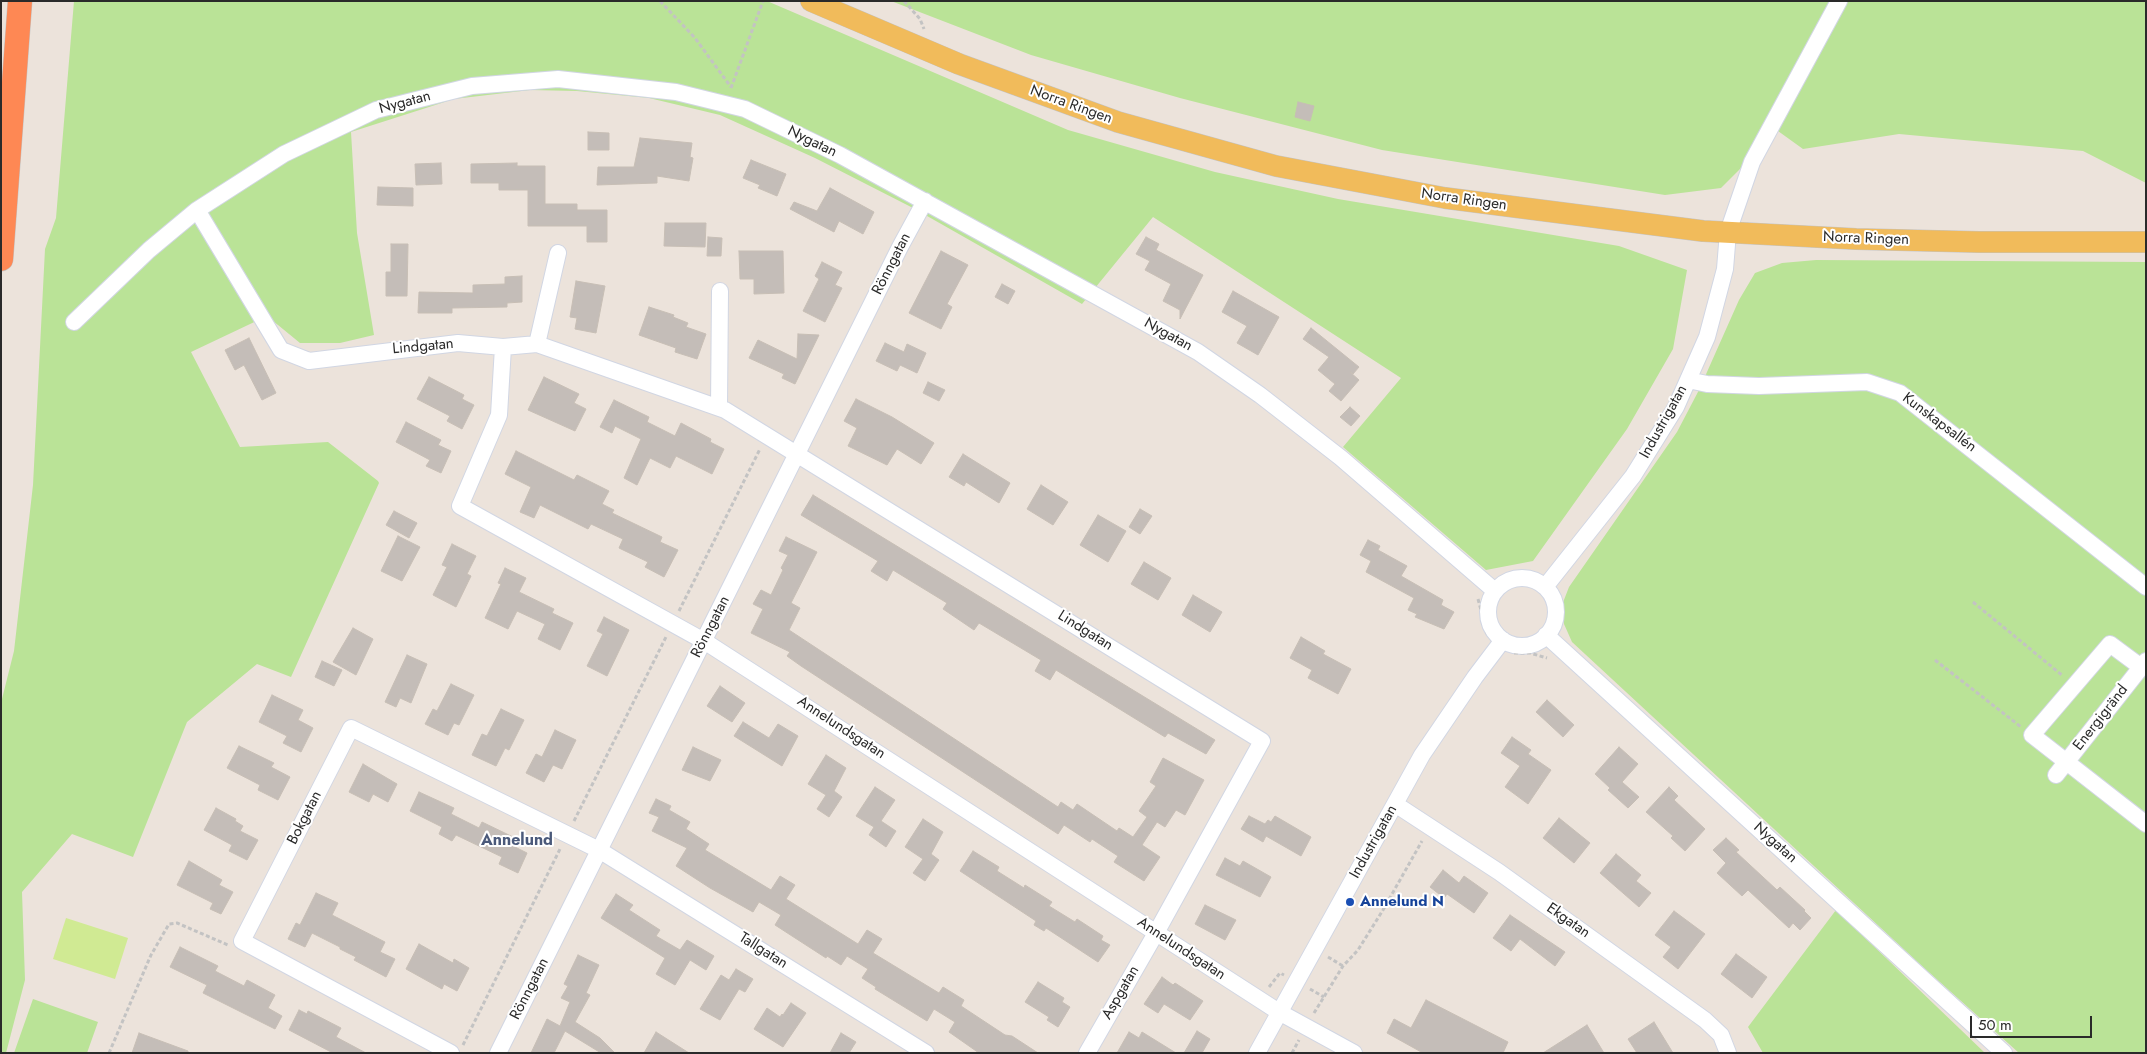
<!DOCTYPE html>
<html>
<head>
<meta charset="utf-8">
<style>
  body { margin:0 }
  #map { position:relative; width:2147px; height:1054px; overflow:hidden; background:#ece3db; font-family:Jost,sans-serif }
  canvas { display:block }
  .frame { position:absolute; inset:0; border:2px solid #2a2a2a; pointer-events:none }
  .scale { position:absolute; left:1970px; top:1016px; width:122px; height:22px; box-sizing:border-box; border:2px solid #2a2a2a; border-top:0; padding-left:6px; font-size:15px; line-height:18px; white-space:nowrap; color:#2a2a2a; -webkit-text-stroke:4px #fff; paint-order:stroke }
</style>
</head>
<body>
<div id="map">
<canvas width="2147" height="1054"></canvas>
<div class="frame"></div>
<div class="scale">50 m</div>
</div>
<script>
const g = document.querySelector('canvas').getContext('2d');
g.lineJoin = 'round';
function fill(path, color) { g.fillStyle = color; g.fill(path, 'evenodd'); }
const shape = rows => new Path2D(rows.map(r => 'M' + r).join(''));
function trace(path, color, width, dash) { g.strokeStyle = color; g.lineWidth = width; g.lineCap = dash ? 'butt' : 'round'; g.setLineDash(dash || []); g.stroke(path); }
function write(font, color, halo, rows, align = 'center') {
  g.font = font + ' Jost,sans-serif'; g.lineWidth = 4; g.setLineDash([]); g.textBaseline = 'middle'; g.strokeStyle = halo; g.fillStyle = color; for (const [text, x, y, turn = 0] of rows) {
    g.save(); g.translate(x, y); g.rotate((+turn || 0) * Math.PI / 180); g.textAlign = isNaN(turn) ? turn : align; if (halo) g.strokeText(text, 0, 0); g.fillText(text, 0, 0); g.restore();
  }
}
fill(shape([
  [74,1,767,1,1068,130,1215,172,1338,199,1619,246,1687,270,1673,349,1627,429,1533,561,1486,570,1343,447,1401,378,1153,217,1082,304,913,208,815,158,720,115,649,98,577,91,530,90,454,99,351,132,357,233,374,335,340,343,300,343,267,316,191,352,240,447,328,442,378,481,379,483,291,677,257,664,187,722,133,857,72,834,22,892,25,980,6,1053,1,1053,1,703,14,651,33,485,45,249,56,218],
  [891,1,2146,1,2146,183,2083,151,1899,134,1803,149,1778,131,1721,188,1665,195,1382,150,1180,98,1031,55],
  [1816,260,2146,262,2146,1053,2019,1053,1922,966,1572,642,1564,624,1562,605,1569,587,1677,432,1699,390,1739,300,1755,273,1782,263],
  [1836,910,1985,1053,1763,1053,1748,1027],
  [33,999,98,1022,87,1053,14,1053]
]), '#bae397');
fill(shape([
  [66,918,128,938,115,979,53,959]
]), '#d0ea93');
const building = shape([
  [1298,102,1314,106,1310,121,1295,117,1298,102],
  [588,132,609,133,609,150,588,150,588,132],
  [640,138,692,143,690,157,693,158,689,181,657,176,657,183,597,185,598,167,634,167,640,138],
  [751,160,786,174,777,196,758,188,760,185,743,178,751,160],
  [441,163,442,184,416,185,415,164,441,163],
  [517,163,517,166,545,166,545,204,577,204,577,210,607,210,607,242,587,242,587,226,528,226,528,190,499,190,499,183,471,183,471,164,517,163],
  [378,187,413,188,413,206,377,205,378,187],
  [830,188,874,212,863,234,839,221,834,232,790,209,794,202,817,211,830,188],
  [665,223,706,223,705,247,664,246,665,223],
  [708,237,722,238,721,256,707,256,708,237],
  [1146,237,1159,244,1156,250,1203,275,1180,319,1180,310,1163,301,1171,284,1145,270,1150,261,1136,254,1146,237],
  [391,244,408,244,407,296,386,296,386,272,391,272,391,244],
  [739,251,783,251,784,293,754,294,754,279,740,279,739,251],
  [941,251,968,265,947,304,952,307,941,329,909,313,941,251],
  [822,262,842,272,835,285,842,288,825,322,803,311,819,279,815,276,822,262],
  [522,276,522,302,507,303,507,307,452,308,452,313,418,313,419,292,473,293,473,285,505,284,505,277,522,276],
  [576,281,605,286,596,333,575,329,577,318,570,317,576,281],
  [1002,284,1015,291,1008,304,995,297,1002,284],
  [1233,291,1279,317,1258,355,1237,343,1247,326,1222,312,1233,291],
  [649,307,674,315,673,317,688,323,686,327,706,334,697,359,675,352,676,348,639,335,649,307],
  [1311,328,1359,367,1353,374,1350,372,1359,380,1341,401,1329,391,1335,384,1318,370,1329,357,1303,339,1311,328],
  [798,334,819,335,795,384,782,378,784,374,749,358,758,340,797,359,798,334],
  [249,338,276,393,262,400,244,365,235,370,225,350,249,338],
  [885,343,904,352,907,344,926,353,917,373,900,365,897,371,876,361,885,343],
  [429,377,464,395,462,399,474,405,462,429,447,421,450,416,417,399,429,377],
  [544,377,579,394,574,403,586,409,575,431,528,410,544,377],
  [928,382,945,390,939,401,923,393,928,382],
  [856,399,892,417,934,443,921,464,897,449,887,465,848,446,857,428,844,421,856,399],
  [614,400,649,417,647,422,675,436,681,423,711,439,710,442,724,449,712,474,676,456,670,468,650,458,637,485,624,478,641,439,615,426,612,433,600,427,614,400],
  [1350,407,1360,416,1351,426,1340,417,1350,407],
  [406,422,441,440,438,445,451,451,441,473,426,466,430,460,396,442,406,422],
  [516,451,574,480,577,475,609,491,602,504,614,510,612,513,662,537,660,542,678,550,664,577,645,567,648,562,619,548,623,539,591,524,588,529,540,505,534,518,520,512,531,487,505,474,516,451],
  [963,454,1010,483,999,503,966,482,964,486,949,477,963,454],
  [1041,485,1068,502,1053,525,1027,509,1041,485],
  [813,495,1215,740,1206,754,1168,733,1165,737,1056,670,1050,680,1035,671,1041,660,979,623,974,630,943,609,947,603,893,570,887,581,871,571,878,561,801,515,813,495],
  [1140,509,1152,516,1140,534,1129,527,1140,509],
  [394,511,417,523,409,538,386,525,394,511],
  [1098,515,1126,531,1108,562,1080,545,1098,515],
  [398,536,420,547,402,581,381,571,398,536],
  [786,537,817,552,791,603,800,608,789,630,1058,807,1061,802,1073,810,1077,804,1117,831,1119,828,1133,837,1147,817,1139,811,1156,786,1150,782,1163,758,1204,780,1185,815,1176,810,1165,827,1157,822,1142,845,1160,857,1144,881,1114,862,1118,856,1092,839,1090,842,1064,825,1058,834,801,666,787,656,790,652,751,633,763,609,753,604,761,590,771,595,783,570,781,568,788,555,779,551,786,537],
  [1368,540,1380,546,1378,550,1407,566,1401,576,1443,600,1441,605,1454,612,1444,629,1415,617,1417,614,1408,610,1414,598,1366,572,1371,561,1360,555,1368,540],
  [452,544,476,556,467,574,471,576,456,607,433,595,447,567,442,565,452,544],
  [1144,562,1171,578,1158,600,1131,584,1144,562],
  [505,568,526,578,519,592,554,609,552,613,573,623,560,650,538,639,545,624,517,611,508,629,485,618,501,584,498,583,505,568],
  [1193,595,1222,612,1210,632,1182,615,1193,595],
  [604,617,629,630,607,676,587,666,603,634,597,631,604,617],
  [353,628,373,639,356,675,333,662,353,628],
  [1301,637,1325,651,1323,654,1351,669,1338,694,1308,678,1312,670,1290,658,1301,637],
  [407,655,427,664,411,703,400,698,396,707,385,702,407,655],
  [322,661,342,670,334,686,315,677,322,661],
  [451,684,474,695,459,725,454,723,448,735,425,724,433,709,437,711,451,684],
  [720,686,745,703,732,722,707,706,720,686],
  [272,695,303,710,298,720,313,728,301,752,283,743,287,736,259,722,272,695],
  [1547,700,1574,725,1563,737,1536,712,1547,700],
  [501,709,524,720,509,750,505,748,496,766,472,755,482,734,487,736,501,709],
  [743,722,769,738,778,724,798,736,782,766,734,736,743,722],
  [555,730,576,740,562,769,553,765,544,782,526,773,536,754,542,757,555,730],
  [1512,737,1531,750,1528,754,1551,770,1528,804,1505,787,1520,766,1501,753,1512,737],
  [239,746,274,763,271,767,290,777,278,800,258,790,260,785,227,768,239,746],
  [693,747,721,760,710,781,682,770,693,747],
  [1619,747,1638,764,1622,782,1639,797,1628,808,1608,790,1610,788,1595,774,1619,747],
  [826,755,846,768,834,791,842,797,829,817,817,809,826,795,808,784,826,755],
  [363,764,397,784,388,802,373,794,369,802,349,792,363,764],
  [875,787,895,800,881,821,896,831,886,847,869,835,874,827,856,816,875,787],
  [1669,787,1678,796,1674,800,1705,829,1685,851,1671,838,1673,836,1646,812,1669,787],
  [419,792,454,808,451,814,479,828,482,822,513,837,509,844,527,853,518,873,499,864,502,857,456,835,452,841,439,834,442,827,410,811,419,792],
  [656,799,671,806,669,810,690,822,686,829,709,844,705,850,771,890,780,876,795,885,786,899,858,944,867,930,882,939,873,953,939,993,943,987,964,1000,961,1006,1005,1035,1012,1036,1038,1053,979,1053,949,1032,955,1022,934,1009,927,1021,875,989,876,987,862,978,868,969,847,956,841,965,827,956,826,958,775,925,781,915,759,902,753,912,710,888,676,866,687,848,652,831,659,817,649,813,656,799],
  [216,808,236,819,235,821,243,826,240,831,258,840,247,860,229,851,232,845,204,830,216,808],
  [1249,816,1265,824,1268,820,1271,822,1275,816,1311,837,1301,856,1266,836,1263,842,1241,829,1249,816],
  [1559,818,1590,843,1574,863,1543,838,1559,818],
  [923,819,943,832,931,854,939,860,925,881,913,873,923,859,905,847,923,819],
  [1726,838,1739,850,1736,852,1777,890,1780,887,1805,910,1804,911,1811,918,1800,930,1793,923,1789,928,1748,890,1742,896,1717,873,1726,863,1713,850,1726,838],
  [973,851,999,867,997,871,1024,888,1025,885,1052,902,1049,906,1075,922,1077,919,1103,936,1101,940,1110,945,1098,962,1046,928,1044,931,1034,925,1036,921,960,871,973,851],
  [1616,854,1641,875,1636,881,1651,893,1639,907,1600,873,1616,854],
  [1225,858,1240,866,1243,861,1271,877,1260,897,1216,875,1225,858],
  [189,861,222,880,219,885,233,892,221,914,210,909,213,903,177,885,189,861],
  [1443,870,1459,883,1464,876,1488,893,1474,913,1447,894,1444,898,1430,887,1443,870],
  [316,893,338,903,332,915,385,942,380,952,395,959,386,977,354,960,356,957,340,949,340,947,312,933,305,947,288,939,296,923,300,925,316,893],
  [616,894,633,905,629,910,660,930,656,936,680,950,687,940,714,956,706,970,690,960,675,985,656,974,665,958,601,918,616,894],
  [1205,905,1236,920,1225,940,1195,924,1205,905],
  [1674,911,1705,934,1678,969,1663,957,1671,947,1655,935,1674,911],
  [1510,915,1565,952,1555,966,1520,939,1511,951,1493,938,1510,915],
  [419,944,453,963,454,959,469,968,457,991,444,984,442,989,406,969,419,944],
  [180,947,218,966,215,971,244,986,247,980,275,995,268,1008,282,1016,275,1029,203,993,207,985,170,967,180,947],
  [1736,954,1767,977,1752,998,1721,974,1736,954],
  [578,955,599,965,586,993,590,995,575,1022,600,1038,615,1053,601,1053,565,1031,554,1053,531,1053,547,1019,560,1026,570,1002,561,998,568,986,564,984,578,955],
  [736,969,753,979,745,992,739,989,720,1020,700,1009,721,975,729,980,736,969],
  [1162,977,1173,985,1175,983,1203,1001,1190,1020,1164,1004,1158,1013,1144,1004,1162,977],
  [1038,982,1064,998,1062,1002,1070,1007,1058,1027,1047,1020,1049,1017,1025,1002,1038,982],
  [1426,1000,1508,1042,1503,1053,1423,1053,1387,1033,1394,1019,1411,1028,1426,1000],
  [791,1003,806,1013,783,1047,754,1029,767,1008,780,1017,782,1014,783,1015,791,1003],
  [299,1010,307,1014,308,1011,341,1028,336,1037,366,1053,333,1053,289,1030,299,1010],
  [1654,1022,1673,1053,1637,1053,1628,1039,1654,1022],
  [1587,1025,1604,1053,1543,1053,1587,1025],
  [1197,1031,1210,1039,1202,1053,1184,1053,1197,1031],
  [656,1032,689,1053,644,1053,656,1032],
  [1129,1032,1139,1038,1142,1032,1176,1053,1117,1053,1129,1032],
  [139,1033,188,1051,188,1053,132,1053,139,1033],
  [841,1033,856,1042,849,1053,830,1053,841,1033]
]);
fill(building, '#c4bdb8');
trace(building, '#c7beb5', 1);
const minor = shape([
  [197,210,281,350,309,361,458,343,503,347,537,344,725,410,1262,741,1156,933,1087,1053],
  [74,322,149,250,197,210,284,154,376,110,472,86,558,79,676,92,745,109,840,155,1198,352,1260,395,1341,458,1495,591],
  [537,344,558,253],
  [503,347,499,415,460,506,704,641,1279,1012,1354,1053],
  [1688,380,1707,384,1759,386,1867,382,1900,393,2146,587],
  [719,408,720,291],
  '1488 612a34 34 0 1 1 68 0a34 34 0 1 1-68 0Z',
  [1545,587,1633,476,1676,407,1707,337,1725,269,1728,232,1752,162,1839,1],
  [1546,635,2004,1053],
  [2141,667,2110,644,2032,735,2146,824],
  [2056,775,2146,661],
  [1395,804,1499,872,1705,1020,1721,1035,1728,1053],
  [451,1053,242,941,351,728,599,850,926,1053],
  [498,1053,900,247,925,201],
  [1257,1053,1422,755,1475,677,1503,640]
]);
const major = shape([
  [811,1,959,64,1118,122,1276,166,1445,198,1703,231,1856,239,1979,242,2146,242]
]);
const highway = shape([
  [1,259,20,1]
]);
trace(minor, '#d1d6e3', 18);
trace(major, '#c3c3c3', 22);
trace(highway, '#c3c3c3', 25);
trace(shape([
  [660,1,695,38,731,87],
  [904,1,920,19,924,29],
  [731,88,763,1],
  [1478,599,1488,636],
  [1973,602,2063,676],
  [679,611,760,449],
  [1514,653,1530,653,1547,658],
  [1935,660,2021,727],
  [574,821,666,637],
  [1328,957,1343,966],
  [1269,987,1280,973,1284,975],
  [1310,989,1324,997],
  [1314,1013,1343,966,1358,950,1383,910,1422,841],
  [463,1045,561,847],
  [109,1053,151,955,169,924,177,923,228,945],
  [1292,1053,1299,1040]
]), '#c3c3c3', 3, [4, 2.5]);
trace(minor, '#fff', 16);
trace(major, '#f1bb5b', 21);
trace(highway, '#fe8854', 24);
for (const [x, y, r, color] of [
  [1350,902,5,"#1a4fb4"]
]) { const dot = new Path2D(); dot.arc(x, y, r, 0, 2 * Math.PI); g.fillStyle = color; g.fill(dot); trace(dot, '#fff', 2); }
write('15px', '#2a2a2a', '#fff', [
  ["Nygatan",405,103,-15],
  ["Norra Ringen",1071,105,20],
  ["Nygatan",812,142,26],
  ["Norra Ringen",1464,200,8],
  ["Norra Ringen",1866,239,2],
  ["Rönngatan",892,264,-63],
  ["Nygatan",1168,335,29],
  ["Lindgatan",423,347,-5],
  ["Industrigatan",1664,422,-61],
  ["Kunskapsallén",1939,423,37],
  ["Rönngatan",711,627,-63],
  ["Lindgatan",1085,631,32],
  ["Energigränd",2101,718,-52],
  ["Annelundsgatan",841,728,33],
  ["Bokgatan",305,818,-63],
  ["Industrigatan",1374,842,-61],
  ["Nygatan",1775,843,42],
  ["Ekgatan",1568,921,35],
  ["Annelundsgatan",1181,949,33],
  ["Tallgatan",763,951,32],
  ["Rönngatan",530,989,-63],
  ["Aspgatan",1121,993,-60]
]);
write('bold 15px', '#164399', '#fff', [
  ["Annelund N",1360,902]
], 'left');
write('bold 16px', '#4a597a', '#fff', [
  ["Annelund",517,841]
]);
</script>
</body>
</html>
